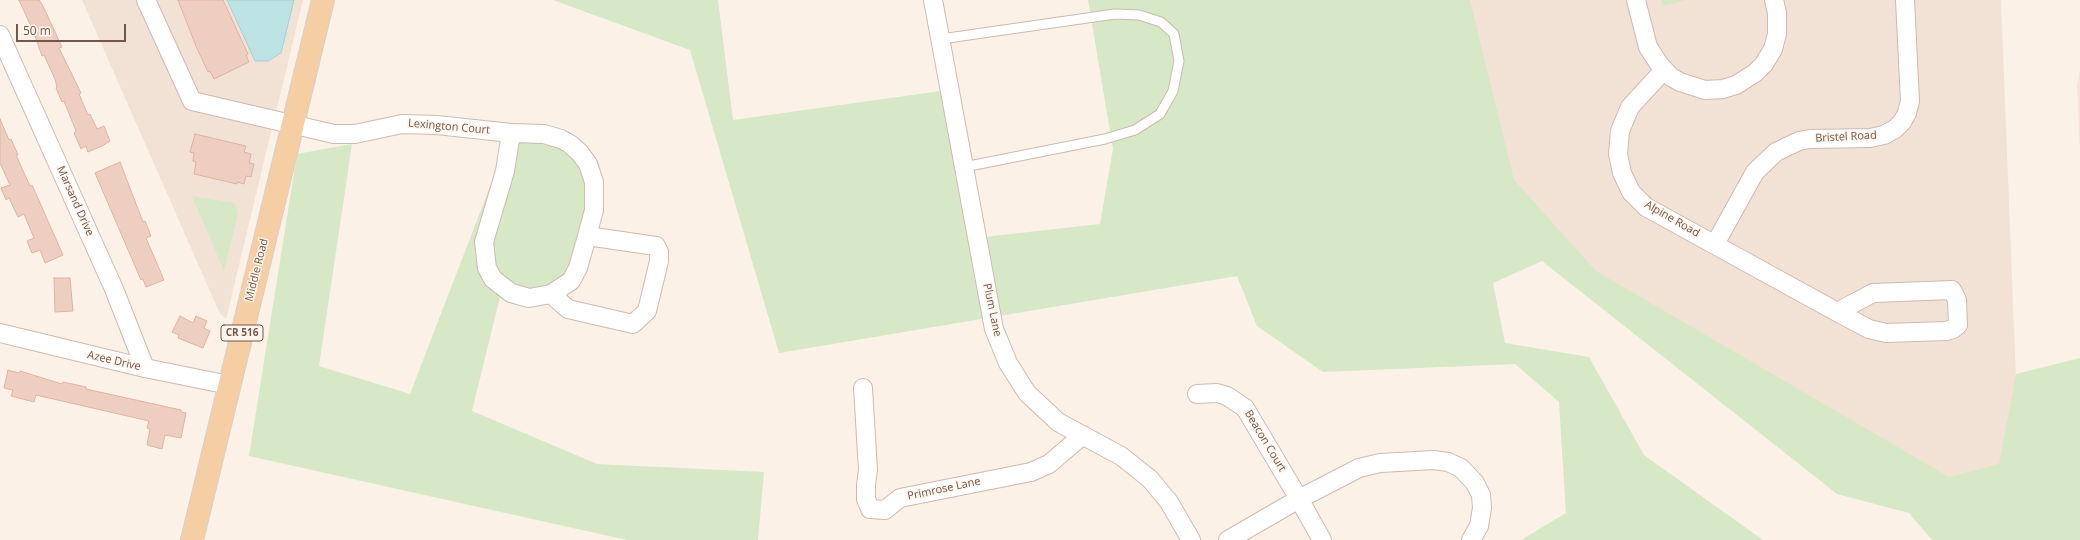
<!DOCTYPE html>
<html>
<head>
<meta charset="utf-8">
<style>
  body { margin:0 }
  #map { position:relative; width:2080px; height:540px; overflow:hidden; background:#fbf1e6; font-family:"Open Sans",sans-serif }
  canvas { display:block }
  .scale { position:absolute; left:16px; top:24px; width:110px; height:18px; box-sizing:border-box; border:2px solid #73564d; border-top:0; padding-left:5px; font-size:12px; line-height:14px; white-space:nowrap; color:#73564d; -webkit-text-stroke:3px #fef5ec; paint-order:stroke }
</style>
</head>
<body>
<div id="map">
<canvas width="2080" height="540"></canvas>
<div class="scale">50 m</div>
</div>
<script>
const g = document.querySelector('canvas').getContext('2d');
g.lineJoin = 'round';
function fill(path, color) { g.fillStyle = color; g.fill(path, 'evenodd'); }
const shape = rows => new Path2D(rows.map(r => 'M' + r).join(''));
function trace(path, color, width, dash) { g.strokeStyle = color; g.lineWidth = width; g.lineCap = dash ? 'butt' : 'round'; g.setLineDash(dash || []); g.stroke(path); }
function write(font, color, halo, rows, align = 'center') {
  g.font = font + ' "Open Sans",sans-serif'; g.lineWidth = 3; g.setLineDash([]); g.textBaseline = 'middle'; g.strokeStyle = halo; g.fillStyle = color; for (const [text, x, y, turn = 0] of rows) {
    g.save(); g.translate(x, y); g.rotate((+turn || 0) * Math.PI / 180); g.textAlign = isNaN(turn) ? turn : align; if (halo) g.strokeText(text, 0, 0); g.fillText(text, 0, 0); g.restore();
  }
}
fill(shape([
  [82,0,303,0,226,319,220,314],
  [1429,0,2001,0,2021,507,1862,487,1503,220]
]), '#f2e2d5');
fill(shape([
  [2080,69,2080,150,2077,87]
]), '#fae1db');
fill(shape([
  [553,0,718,0,733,120,948,90,975,238,1100,224,1113,149,1088,0,1470,0,1514,180,1596,271,1949,477,1999,464,2016,374,2080,358,2080,540,1932,540,1909,513,1837,494,1542,261,1493,283,1505,343,1589,357,1644,455,1763,540,1521,540,1566,513,1559,402,1515,364,1323,372,1257,326,1237,276,779,353,690,50],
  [1661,0,1687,0,1663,6],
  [545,133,589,167,588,217,565,284,501,293,472,411,597,464,764,472,758,540,627,540,249,456,297,154,352,144,319,366,410,394,508,140],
  [192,196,235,203,238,214,224,271]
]), '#d7e8c6');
const water = shape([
  [227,0,294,0,281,53,268,61,255,61,227,0]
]);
fill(water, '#bce2e3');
trace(water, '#a3d2d4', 1);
const building = shape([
  [19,0,39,0,42,4,62,47,59,48,81,93,79,94,88,115,90,114,97,129,104,126,110,141,102,146,88,152,86,146,81,149,74,133,76,131,64,101,62,102,56,88,57,87,55,79,44,55,42,56,34,33,19,0],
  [178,0,223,0,248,54,246,55,249,62,214,79,210,71,208,72,196,46,178,0],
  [0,119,9,140,11,139,18,155,16,155,30,186,32,185,63,255,45,263,40,250,32,253,27,241,34,238,24,214,18,217,9,198,6,200,1,188,10,185,0,163,0,119],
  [195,134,246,146,244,152,251,154,249,163,254,164,251,177,246,176,244,184,237,182,237,184,194,174,196,162,193,161,194,153,190,152,195,134],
  [120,162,143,222,145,221,151,236,146,238,164,280,146,287,143,279,141,280,95,173,120,162],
  [54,278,70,278,73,311,55,312,54,278],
  [180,316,193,323,196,316,207,321,204,328,210,331,203,348,178,338,179,335,172,332,180,316],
  [8,370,19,373,20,371,62,384,63,382,86,387,86,389,181,410,181,412,186,413,181,438,165,435,162,449,147,445,150,429,147,428,149,421,36,395,34,402,11,396,13,390,4,388,8,370]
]);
fill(building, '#eecec0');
trace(building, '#e0b3a1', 1);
const lane = shape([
  [941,39,1115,14,1139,15,1161,22,1174,34,1179,61,1173,91,1160,114,1135,130,1105,139,964,167]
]);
const street = shape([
  [146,0,192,101,334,134,355,134,402,124,437,125,511,133,544,134,561,139,570,144,580,153,588,164,594,182,594,210,587,236,578,268,571,281,551,294,529,298,511,293,493,279,487,268,484,242,505,171,511,133],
  [933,0,994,329,1008,363,1027,393,1058,422,1121,456,1150,479,1169,502,1191,540],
  [1636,0,1648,47,1659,64,1671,77,1680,82,1705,90,1723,89,1736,85,1755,73,1764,64,1773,49,1777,34,1777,13,1774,0],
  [0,35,114,289,145,368],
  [1664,70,1630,107,1620,131,1618,154,1622,173,1631,192,1646,207,1837,312],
  [1715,244,1755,172,1776,152,1799,141,1810,139,1870,138,1884,135,1895,129,1902,122,1907,113,1910,101,1905,0],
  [1952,290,1957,300,1958,325,1953,329,1946,331,1886,333,1869,329,1837,312,1873,293,1952,290],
  [551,294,568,309,633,324,647,311,659,261,659,252,656,246,587,236],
  [0,333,145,368,229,385],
  [863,388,868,470,866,485,866,499,870,509,885,510,900,498,1031,472,1049,464,1083,435],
  [1197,394,1217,393,1227,396,1245,408,1299,499,1228,540],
  [1322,540,1299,499,1359,468,1380,463,1434,460,1448,462,1461,468,1475,483,1481,495,1482,508,1479,526,1471,540]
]);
const primary = shape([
  [192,540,323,0]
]);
trace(lane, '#cebab0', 11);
trace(street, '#cebab0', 20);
trace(primary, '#d8d0cd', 24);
trace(lane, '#fff', 9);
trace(street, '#fff', 18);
trace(primary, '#f5cea3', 22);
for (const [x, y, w] of [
  [242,333,42]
]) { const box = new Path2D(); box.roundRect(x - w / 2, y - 8, w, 16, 3); g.fillStyle = '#fef5ec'; g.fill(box); trace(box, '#73564d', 1); }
write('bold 10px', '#73564d', null, [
  ["CR 516",242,333]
]);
write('11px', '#73564d', '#fef5ec', [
  ["Lexington Court",449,127,5],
  ["Bristel Road",1846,137,-3],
  ["Marsand Drive",75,201,66],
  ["Alpine Road",1672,219,30],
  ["Middle Road",257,270,-76],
  ["Plum Lane",992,310,78],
  ["Azee Drive",114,361,13],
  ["Beacon Court",1265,441,59],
  ["Primrose Lane",944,489,-12]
]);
</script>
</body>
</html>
